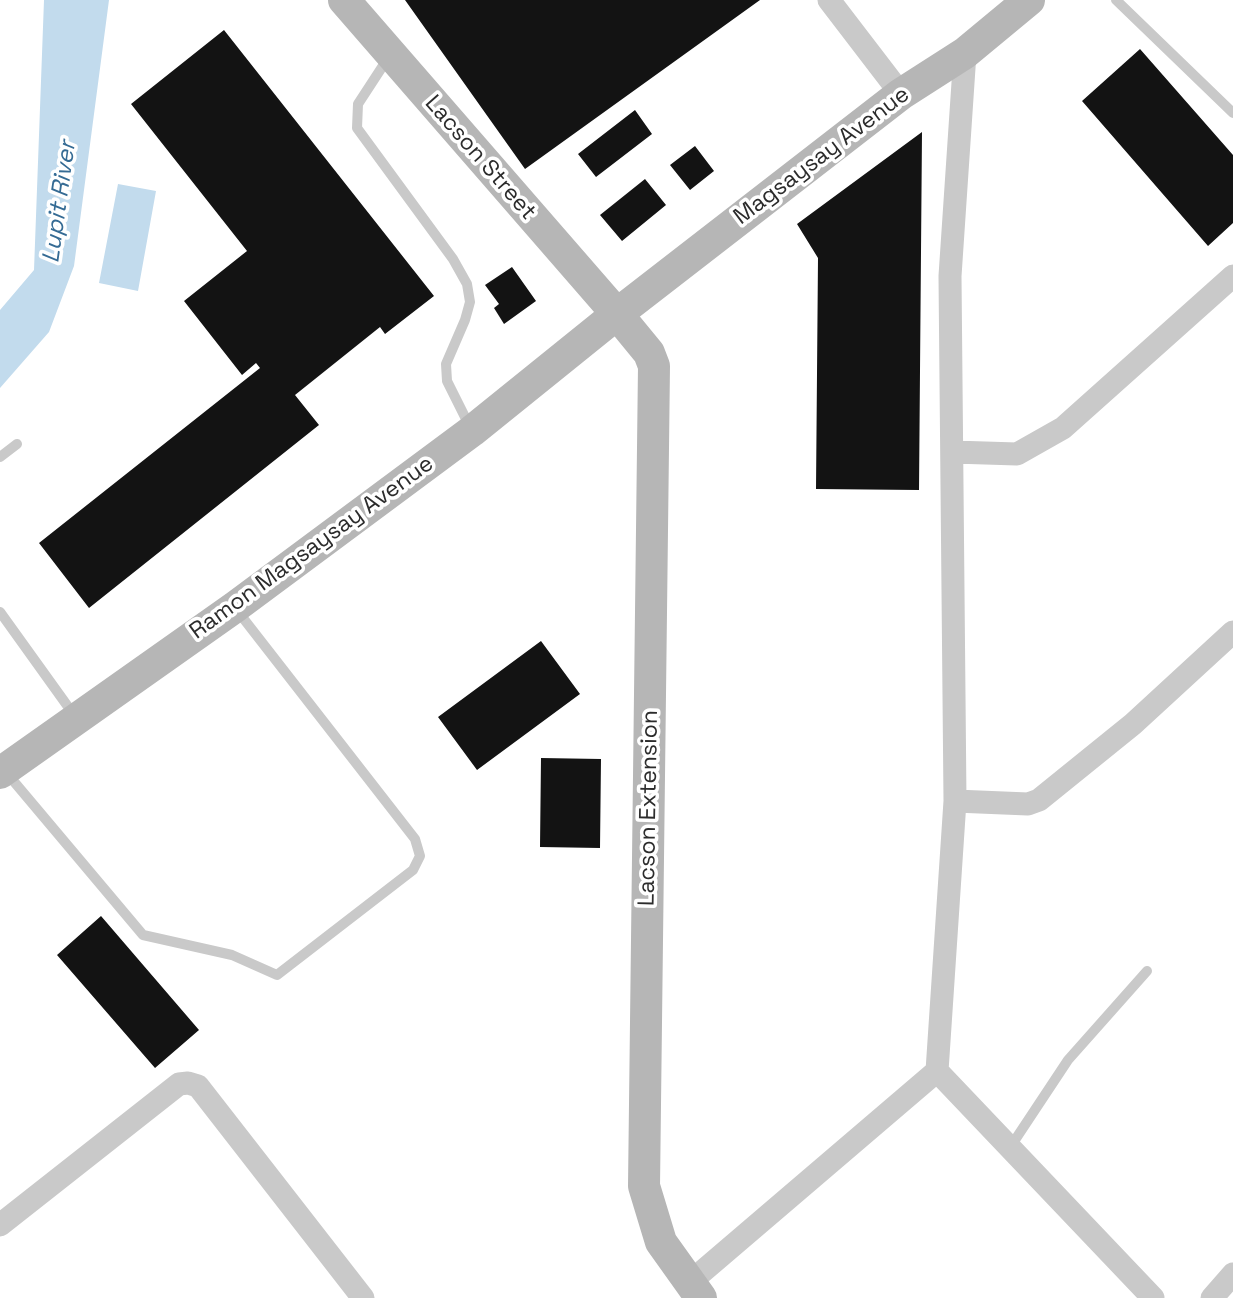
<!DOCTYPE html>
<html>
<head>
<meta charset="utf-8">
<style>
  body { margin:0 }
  canvas { display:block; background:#fff }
</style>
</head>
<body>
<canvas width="1233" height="1298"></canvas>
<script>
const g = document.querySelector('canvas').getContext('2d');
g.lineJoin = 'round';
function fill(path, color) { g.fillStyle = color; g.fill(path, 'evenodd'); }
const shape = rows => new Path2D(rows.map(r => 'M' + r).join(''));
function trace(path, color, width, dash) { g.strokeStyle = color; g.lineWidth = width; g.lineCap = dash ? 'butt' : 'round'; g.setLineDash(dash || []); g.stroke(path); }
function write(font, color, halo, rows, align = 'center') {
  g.font = font + ' "Space Grotesk",sans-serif'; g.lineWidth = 7; g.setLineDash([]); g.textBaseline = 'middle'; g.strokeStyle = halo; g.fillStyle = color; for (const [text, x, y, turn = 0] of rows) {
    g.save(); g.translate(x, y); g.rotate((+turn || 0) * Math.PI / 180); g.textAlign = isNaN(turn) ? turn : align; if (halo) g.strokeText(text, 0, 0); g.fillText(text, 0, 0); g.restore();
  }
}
fill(shape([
  [44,0,109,0,74,266,49,332,0,388,0,310,34,270],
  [118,184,156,191,138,291,99,283]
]), '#c2dbed');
fill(shape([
  [405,0,760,0,525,169],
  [224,30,434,296,385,334,380,327,295,395,319,425,89,608,39,543,260,368,256,363,242,375,184,301,247,251,131,104],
  [1140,49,1233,155,1233,223,1208,246,1082,101],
  [635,110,652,134,596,177,578,154],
  [922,132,919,490,816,489,818,258,797,224],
  [695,146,714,171,690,190,670,165],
  [645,179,666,205,622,241,600,215],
  [512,267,536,301,504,324,494,308,499,304,485,285],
  [541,641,580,694,477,770,438,717],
  [541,758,601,759,600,848,540,847],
  [101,916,199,1030,155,1068,57,955]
]), '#131313');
trace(shape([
  [1116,0,1233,113],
  [388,58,358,104,357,128,453,259,467,284,470,302,465,320,446,364,447,381,471,429],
  [0,457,17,444],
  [0,612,74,715],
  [5,771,143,935,232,955,277,975,413,870,420,856,415,839,236,609],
  [1011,1146,1068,1060,1147,971]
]), '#c9c9c9', 10);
trace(shape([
  [829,0,901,94],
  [953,452,1017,454,1063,428,1233,276],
  [955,801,1028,804,1039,800,1133,724,1233,632],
  [937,1071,1153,1298],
  [0,1225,179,1084,188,1083,198,1086,363,1298],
  [689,1283,937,1071,955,801,950,276,965,53],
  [1212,1298,1233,1274]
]), '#c9c9c9', 23);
trace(shape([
  [344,0,617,314,649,353,654,366,644,1186,661,1242,701,1298],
  [0,773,235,607,472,431,617,314,901,94,965,53,1029,0]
]), '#b6b6b6', 32);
write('23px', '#2c2c2c', '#fff', [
  ["Magsaysay Avenue",822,156,-37],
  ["Lacson Street",480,158,49],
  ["Ramon Magsaysay Avenue",312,548,-36],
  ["Lacson Extension",649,808,-89]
]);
write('italic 24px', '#356b94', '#fff', [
  ["Lupit River",60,202,-82]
]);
</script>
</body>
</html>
